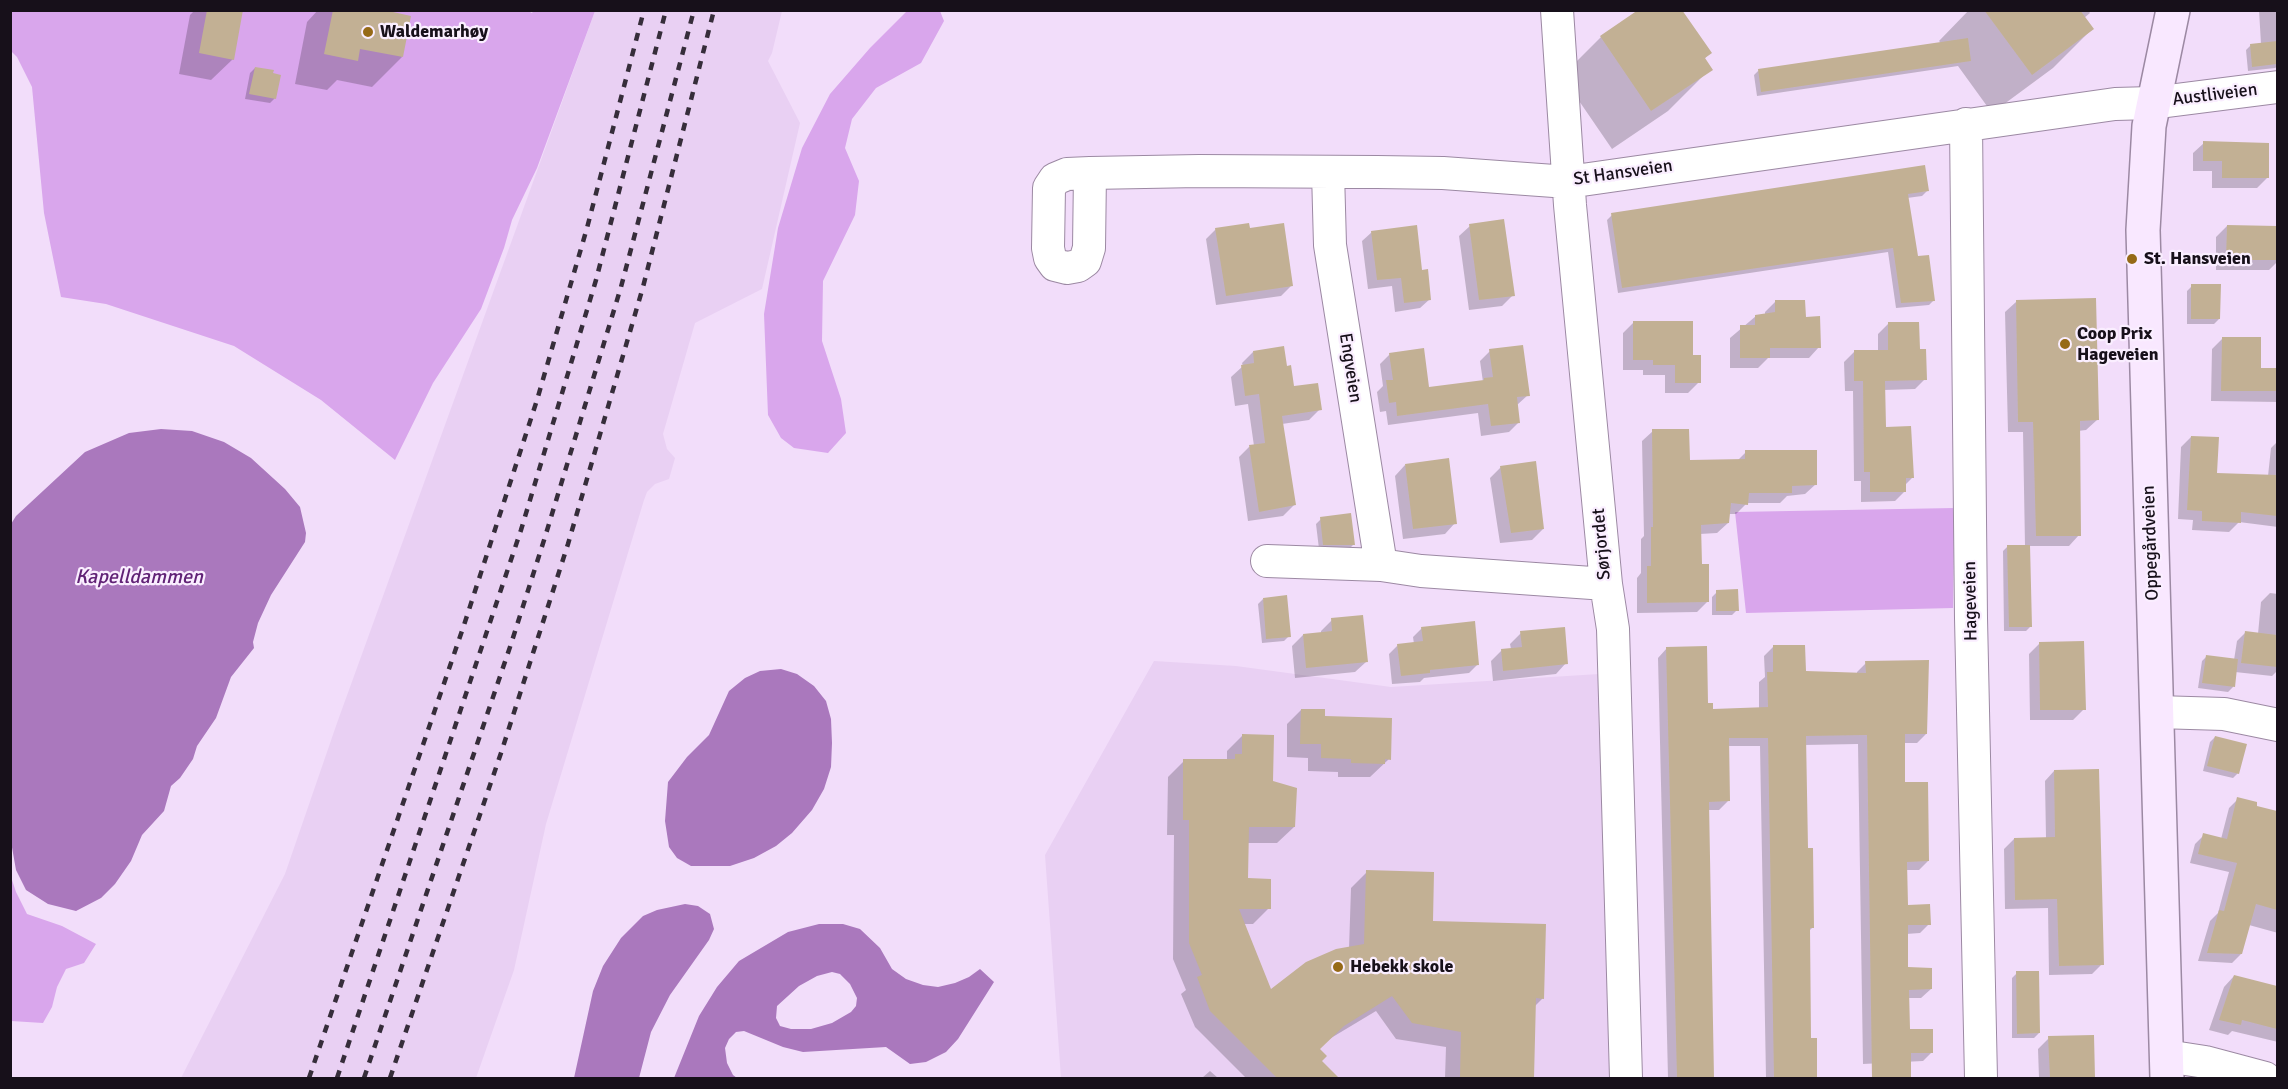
<!DOCTYPE html>
<html>
<head>
<meta charset="utf-8">
<style>
  body { margin:0 }
  #map { position:relative; width:2288px; height:1089px; overflow:hidden; background:#f2ddfa; font-family:Signika,sans-serif }
  canvas { display:block }
  .frame { position:absolute; inset:0; border:12px solid #17101a; pointer-events:none }
</style>
</head>
<body>
<div id="map">
<canvas width="2288" height="1089"></canvas>
<div class="frame"></div>
</div>
<script>
const g = document.querySelector('canvas').getContext('2d');
g.lineJoin = 'round';
function fill(path, color) { g.fillStyle = color; g.fill(path, 'evenodd'); }
const shape = rows => new Path2D(rows.map(r => 'M' + r).join(''));
function trace(path, color, width, dash) { g.strokeStyle = color; g.lineWidth = width; g.lineCap = dash ? 'butt' : 'round'; g.setLineDash(dash || []); g.stroke(path); }
function write(font, color, halo, rows, align = 'center') {
  g.font = font + ' Signika,sans-serif'; g.lineWidth = 4.5; g.setLineDash([]); g.textBaseline = 'middle'; g.strokeStyle = halo; g.fillStyle = color; for (const [text, x, y, turn = 0] of rows) {
    g.save(); g.translate(x, y); g.rotate((+turn || 0) * Math.PI / 180); g.textAlign = isNaN(turn) ? turn : align; if (halo) g.strokeText(text, 0, 0); g.fillText(text, 0, 0); g.restore();
  }
}
fill(shape([
  [595,11,782,11,772,53,768,61,800,123,762,289,695,323,663,434,667,449,675,458,669,479,655,484,647,492,644,500,546,824,514,970,476,1078,181,1078,285,874,337,723],
  [1154,661,1236,666,1391,687,1615,673,1626,1078,1061,1078,1045,855]
]), '#e9d0f3');
fill(shape([
  [526,10,532,13,534,10,595,11,537,168,512,220,504,248,481,309,433,383,395,460,321,400,234,346,106,304,61,297,44,213,32,87,17,57,11,51,10,11],
  [907,11,940,11,944,21,921,63,876,88,852,119,845,148,859,181,855,215,823,281,822,341,841,399,846,433,828,453,794,448,781,438,768,415,764,314,778,228,802,148,830,94,870,48],
  [1954,508,1953,608,1746,613,1735,512],
  [10,874,16,892,27,914,62,926,96,944,84,963,66,969,57,987,52,1007,43,1023,11,1021]
]), '#d9a6ec');
fill(shape([
  [161,429,192,431,224,442,251,458,285,489,300,507,306,533,305,542,271,595,258,623,253,642,254,648,231,677,216,718,197,746,193,759,180,778,171,786,164,811,142,835,131,861,115,884,101,898,76,911,48,904,26,890,16,870,10,836,11,524,16,516,85,452,129,433],
  [781,669,797,674,814,686,826,701,831,719,832,743,831,767,824,789,812,810,792,833,776,846,754,858,730,866,691,866,677,858,669,847,665,821,668,782,687,757,709,735,729,691,745,678,760,671],
  [685,904,698,906,710,914,714,929,709,940,670,995,651,1032,639,1078,574,1078,593,991,603,966,621,938,643,916,657,910],
  [819,924,843,924,860,929,880,948,892,969,906,979,923,985,938,987,955,983,969,977,980,969,994,982,958,1039,946,1052,926,1062,910,1064,886,1047,803,1052,783,1047,744,1031,736,1032,729,1039,725,1048,727,1063,733,1075,737,1078,674,1078,699,1016,717,987,739,961,788,932],
  [832,972,840,974,850,984,857,998,856,1006,851,1012,832,1023,811,1029,791,1029,780,1026,776,1018,777,1006,799,986,817,976]
]), '#aa78bd');
fill(shape([
  [195,10,242,10,233,59,211,80,179,74,190,15],
  [318,10,376,10,402,57,372,87,337,80,327,90,295,84,307,22],
  [1969,10,2088,10,2090,13,2084,18,2092,29,2053,68,1992,113,1958,66,1757,96,1754,75,1759,70,1941,43,1939,41],
  [2259,10,2278,10,2278,66,2275,68,2248,71,2246,50,2251,45,2261,44],
  [1601,37,1710,53,1704,59,1707,72,1668,111,1612,149,1562,76],
  [255,68,275,98,270,103,245,99,250,73],
  [2204,143,2268,177,2257,188,2212,188,2212,171,2193,171,2193,153],
  [1927,191,1922,196,1907,198,1916,258,1934,300,1929,305,1896,308,1888,252,1618,293,1607,220,1612,215],
  [1470,226,1513,295,1502,306,1469,310,1459,236],
  [2227,226,2278,227,2278,261,2269,270,2216,270,2216,237],
  [1216,229,1291,286,1281,296,1216,305,1206,239],
  [1372,232,1421,271,1430,299,1420,308,1395,312,1392,286,1368,289,1362,241],
  [2192,286,2219,319,2214,324,2187,324,2187,291],
  [1775,302,1804,318,1819,347,1809,358,1768,358,1758,368,1730,368,1730,338,1756,316,1765,315,1765,312],
  [2016,302,2097,420,2086,430,2078,431,2079,535,2069,546,2029,546,2031,626,2026,631,2004,631,2003,551,2008,546,2025,546,2023,432,2008,432,2005,312],
  [1634,322,1692,357,1699,382,1688,393,1665,393,1665,375,1643,375,1643,370,1623,370,1623,333],
  [1888,324,1918,351,1925,379,1915,389,1884,390,1885,428,1912,478,1905,485,1905,491,1895,501,1861,502,1861,481,1854,481,1853,391,1845,391,1844,362,1854,352,1878,351,1878,334],
  [2223,338,2259,369,2278,370,2278,402,2211,401,2212,349],
  [1490,351,1528,395,1517,405,1519,422,1509,432,1481,436,1478,413,1388,425,1386,411,1380,412,1377,392,1383,386,1380,364,1390,354,1428,389,1483,382,1480,361],
  [1253,352,1286,367,1293,388,1320,409,1309,420,1282,424,1294,505,1283,516,1248,521,1239,457,1249,447,1254,446,1248,404,1235,406,1231,377,1243,366,1242,363],
  [1653,431,1688,462,1737,461,1746,452,1816,484,1805,494,1787,496,1780,503,1747,503,1736,514,1728,514,1728,523,1717,533,1700,534,1700,565,1708,601,1697,612,1637,613,1637,578,1641,573,1641,539,1644,536,1642,441],
  [2191,437,2216,474,2268,476,2271,448,2278,441,2278,527,2239,522,2229,532,2192,530,2193,520,2178,519,2181,447],
  [1405,465,1455,523,1445,534,1403,539,1395,476],
  [1501,467,1543,529,1532,540,1500,543,1490,478],
  [1321,519,1353,545,1348,550,1319,549,1316,524],
  [1717,592,1737,610,1732,615,1712,615,1712,597],
  [2270,593,2278,594,2278,670,2272,676,2235,672,2233,687,2228,692,2198,688,2202,661,2207,656,2234,660,2237,641,2245,633,2258,634,2261,602],
  [1263,599,1289,636,1284,641,1262,643,1258,604],
  [1332,620,1366,662,1355,672,1295,678,1292,646,1303,635,1321,634,1321,631],
  [1422,628,1478,664,1469,673,1424,678,1420,682,1392,684,1389,654,1398,645,1414,644,1413,637],
  [1521,633,1566,663,1556,674,1493,681,1491,661,1502,650,1511,649,1510,644],
  [2039,644,2084,709,2073,720,2030,720,2029,654],
  [1773,647,1804,673,1857,675,1857,672,1866,663,1926,734,1917,743,1903,743,1904,784,1928,861,1919,870,1906,870,1906,907,1929,924,1920,933,1906,934,1907,969,1931,989,1921,998,1908,998,1908,1031,1932,1052,1923,1061,1863,1064,1858,744,1805,745,1807,849,1813,927,1808,932,1810,1040,1815,1040,1816,1078,1766,1078,1760,746,1727,746,1728,801,1719,810,1708,810,1713,1078,1668,1078,1658,658,1667,648,1712,710,1759,709,1759,682,1765,677,1764,656],
  [1301,710,1324,718,1389,759,1370,777,1338,777,1338,772,1308,771,1308,758,1287,757,1287,724],
  [1243,735,1271,782,1294,827,1277,843,1247,843,1247,880,1269,908,1253,924,1243,924,1270,991,1349,949,1351,888,1367,872,1431,922,1543,998,1535,1006,1533,1078,1445,1078,1446,1047,1396,1039,1376,1011,1326,1041,1318,1049,1320,1061,1337,1078,1246,1078,1195,1027,1181,994,1186,990,1173,959,1174,835,1167,835,1168,777,1184,761,1227,761,1227,751],
  [2215,737,2238,773,2233,778,2203,771,2210,742],
  [2054,771,2102,964,2092,974,2049,975,2048,908,2005,909,2004,849,2014,839,2046,838,2045,781],
  [2238,799,2255,807,2278,813,2278,858,2272,880,2278,881,2278,933,2249,925,2241,954,2232,963,2198,961,2210,921,2218,913,2229,872,2190,863,2195,844,2204,835,2221,839,2229,808],
  [2017,973,2039,1033,2034,1038,2012,1038,2012,978],
  [2234,976,2278,988,2278,1042,2232,1031,2228,1035,2209,1030,2224,987],
  [2092,1037,2093,1078,2039,1078,2038,1049,2049,1038],
  [1210,1071,1218,1078,1202,1078]
]), '#0003');
fill(shape([
  [207,10,243,10,234,60,199,53],
  [333,10,384,10,411,16,403,57,360,49,358,61,324,54],
  [1638,10,1682,10,1712,53,1705,58,1713,70,1651,111,1600,36],
  [1984,10,2080,10,2094,29,2032,75],
  [1968,38,1971,61,1761,92,1758,69],
  [2277,41,2277,64,2252,67,2250,44],
  [255,67,274,70,273,73,281,75,276,99,249,94],
  [2203,141,2269,143,2269,178,2222,178,2222,161,2203,161],
  [1925,165,1929,191,1908,194,1918,256,1929,255,1935,301,1901,303,1893,248,1622,288,1611,213],
  [1504,219,1515,296,1479,300,1469,224],
  [1249,223,1250,228,1284,223,1293,286,1226,296,1215,228],
  [1417,225,1422,270,1428,269,1431,300,1404,303,1401,278,1377,280,1371,231],
  [2227,225,2277,226,2277,260,2226,260],
  [2191,284,2221,284,2220,319,2191,319],
  [2096,298,2099,420,2080,421,2081,536,2036,536,2033,422,2018,422,2016,300],
  [1775,300,1805,300,1806,317,1820,316,1821,348,1770,348,1770,358,1740,358,1740,325,1755,325,1755,315,1775,312],
  [1633,321,1693,321,1693,355,1701,355,1701,383,1675,383,1675,365,1653,365,1653,360,1633,360],
  [1888,322,1919,322,1920,349,1926,349,1927,380,1885,381,1886,427,1911,426,1914,478,1906,478,1906,492,1870,492,1870,472,1864,472,1863,381,1854,381,1854,350,1888,350],
  [2222,337,2261,337,2261,368,2277,368,2277,391,2221,391],
  [1523,345,1530,396,1517,397,1520,423,1491,426,1488,404,1397,416,1396,402,1389,403,1386,380,1393,380,1389,353,1424,348,1429,387,1484,380,1484,378,1493,377,1489,349],
  [1284,346,1287,366,1291,365,1294,386,1318,383,1322,410,1282,416,1296,505,1259,512,1249,445,1265,443,1259,394,1245,396,1241,365,1254,363,1253,351],
  [1652,429,1689,429,1690,460,1745,459,1745,450,1817,450,1817,485,1792,486,1792,493,1749,493,1748,505,1731,503,1729,523,1701,525,1702,564,1709,564,1709,602,1647,603,1647,566,1651,566,1651,527,1653,527],
  [2191,436,2219,437,2217,473,2277,475,2277,516,2241,512,2241,523,2202,521,2202,511,2187,510],
  [1449,458,1457,524,1413,529,1405,464],
  [1536,461,1544,529,1511,533,1500,466],
  [1351,513,1355,545,1323,545,1320,517],
  [2007,545,2030,545,2032,627,2009,627],
  [1738,589,1739,611,1716,611,1716,590],
  [1287,595,1291,637,1266,639,1263,598],
  [1363,615,1368,662,1306,668,1303,634,1332,631,1331,618],
  [1475,621,1479,665,1430,670,1430,673,1401,676,1397,644,1423,641,1421,627],
  [1565,627,1568,664,1503,671,1501,649,1522,647,1520,631],
  [2245,631,2277,635,2277,667,2241,663],
  [2084,641,2086,710,2040,710,2039,642],
  [1773,645,1805,645,1806,671,1866,673,1865,661,1929,660,1927,734,1905,734,1905,782,1928,782,1929,861,1907,862,1908,905,1930,904,1931,925,1908,925,1908,967,1932,968,1932,989,1909,990,1910,1029,1933,1029,1933,1053,1911,1053,1911,1078,1872,1078,1867,735,1806,736,1808,848,1813,848,1814,928,1810,928,1811,1038,1817,1038,1817,1078,1774,1078,1768,738,1729,738,1730,801,1709,802,1714,1078,1677,1078,1666,647,1707,646,1708,703,1713,703,1713,709,1768,707,1767,672,1773,672],
  [2206,655,2238,659,2235,687,2202,683],
  [1301,709,1325,709,1325,716,1392,718,1391,760,1385,759,1385,764,1351,763,1351,759,1321,758,1321,744,1300,744],
  [1242,734,1274,735,1273,781,1297,788,1295,827,1249,827,1248,878,1271,879,1271,909,1239,909,1271,989,1306,962,1336,949,1364,944,1366,870,1434,872,1433,921,1546,924,1544,999,1536,998,1534,1078,1460,1078,1461,1032,1412,1023,1392,996,1344,1026,1320,1049,1327,1056,1322,1061,1339,1078,1277,1078,1210,1011,1197,977,1202,975,1189,943,1189,820,1183,820,1183,759,1235,759,1235,754,1242,754],
  [2215,736,2247,744,2239,774,2207,766],
  [2099,769,2104,965,2059,966,2057,899,2015,900,2014,838,2055,837,2054,770],
  [2237,797,2257,802,2257,806,2277,811,2277,910,2256,904,2242,954,2207,953,2219,910,2224,911,2237,863,2198,854,2203,833,2227,839],
  [2016,971,2039,971,2040,1033,2017,1034],
  [2234,975,2277,986,2277,1029,2242,1020,2241,1025,2219,1020],
  [2094,1035,2095,1078,2050,1078,2048,1036]
]), '#c2b094');
const street = shape([
  [1557,10,1570,205,1606,584,1613,629,1626,1078],
  [1966,124,1971,618,1981,1078],
  [1328,172,1330,245,1381,565],
  [1090,173,1089,248,1085,261,1078,266,1067,268,1055,265,1050,258,1048,248,1049,188,1055,179,1067,174,1090,173,1199,171,1377,172,1443,173,1568,182,2115,104,2152,103,2278,87],
  [1267,561,1381,565,1421,571,1606,584],
  [2157,712,2224,714,2278,725],
  [2166,1056,2205,1062,2265,1078]
]);
const secondary = shape([
  [2167,1078,2143,230,2149,126,2173,10]
]);
trace(street, '#9c89a3', 34);
trace(secondary, '#9c89a3', 36);
trace(street, '#fff', 32);
trace(secondary, '#f9e8ff', 33);
trace(shape([
  [309,1078,464,625,537,400,587,228,644,10],
  [337,1078,521,530,596,280,666,10],
  [364,1078,511,644,545,537,621,287,694,10],
  [390,1078,501,753,568,544,643,287,714,10]
]), '#362d3a', 4.5, [8, 8]);
for (const [x, y, r, color] of [
  [368,32,6,"#966a17"],
  [2132,259,6,"#966a17"],
  [2065,344,6,"#966a17"],
  [1338,967,6,"#966a17"]
]) { const dot = new Path2D(); dot.arc(x, y, r, 0, 2 * Math.PI); g.fillStyle = color; g.fill(dot); trace(dot, '#faeeff', 2); }
write('bold 18px', '#17101a', '#faeeff', [
  ["Waldemarhøy",380,32],
  ["St. Hansveien",2144,259],
  ["Coop Prix",2077,334],
  ["Hageveien",2077,355],
  ["Hebekk skole",1350,967]
], 'left');
write('18px', '#17101a', '#faeeff', [
  ["Austliveien",2215,95,-7],
  ["St Hansveien",1623,173,-8],
  ["Engveien",1350,368,81],
  ["Oppegårdveien",2151,543,-92],
  ["Sørjordet",1602,544,-95],
  ["Hageveien",1971,601,-91]
]);
write('italic 20px', '#612276', '#faeeff', [
  ["Kapelldammen",139,578]
]);
</script>
</body>
</html>
